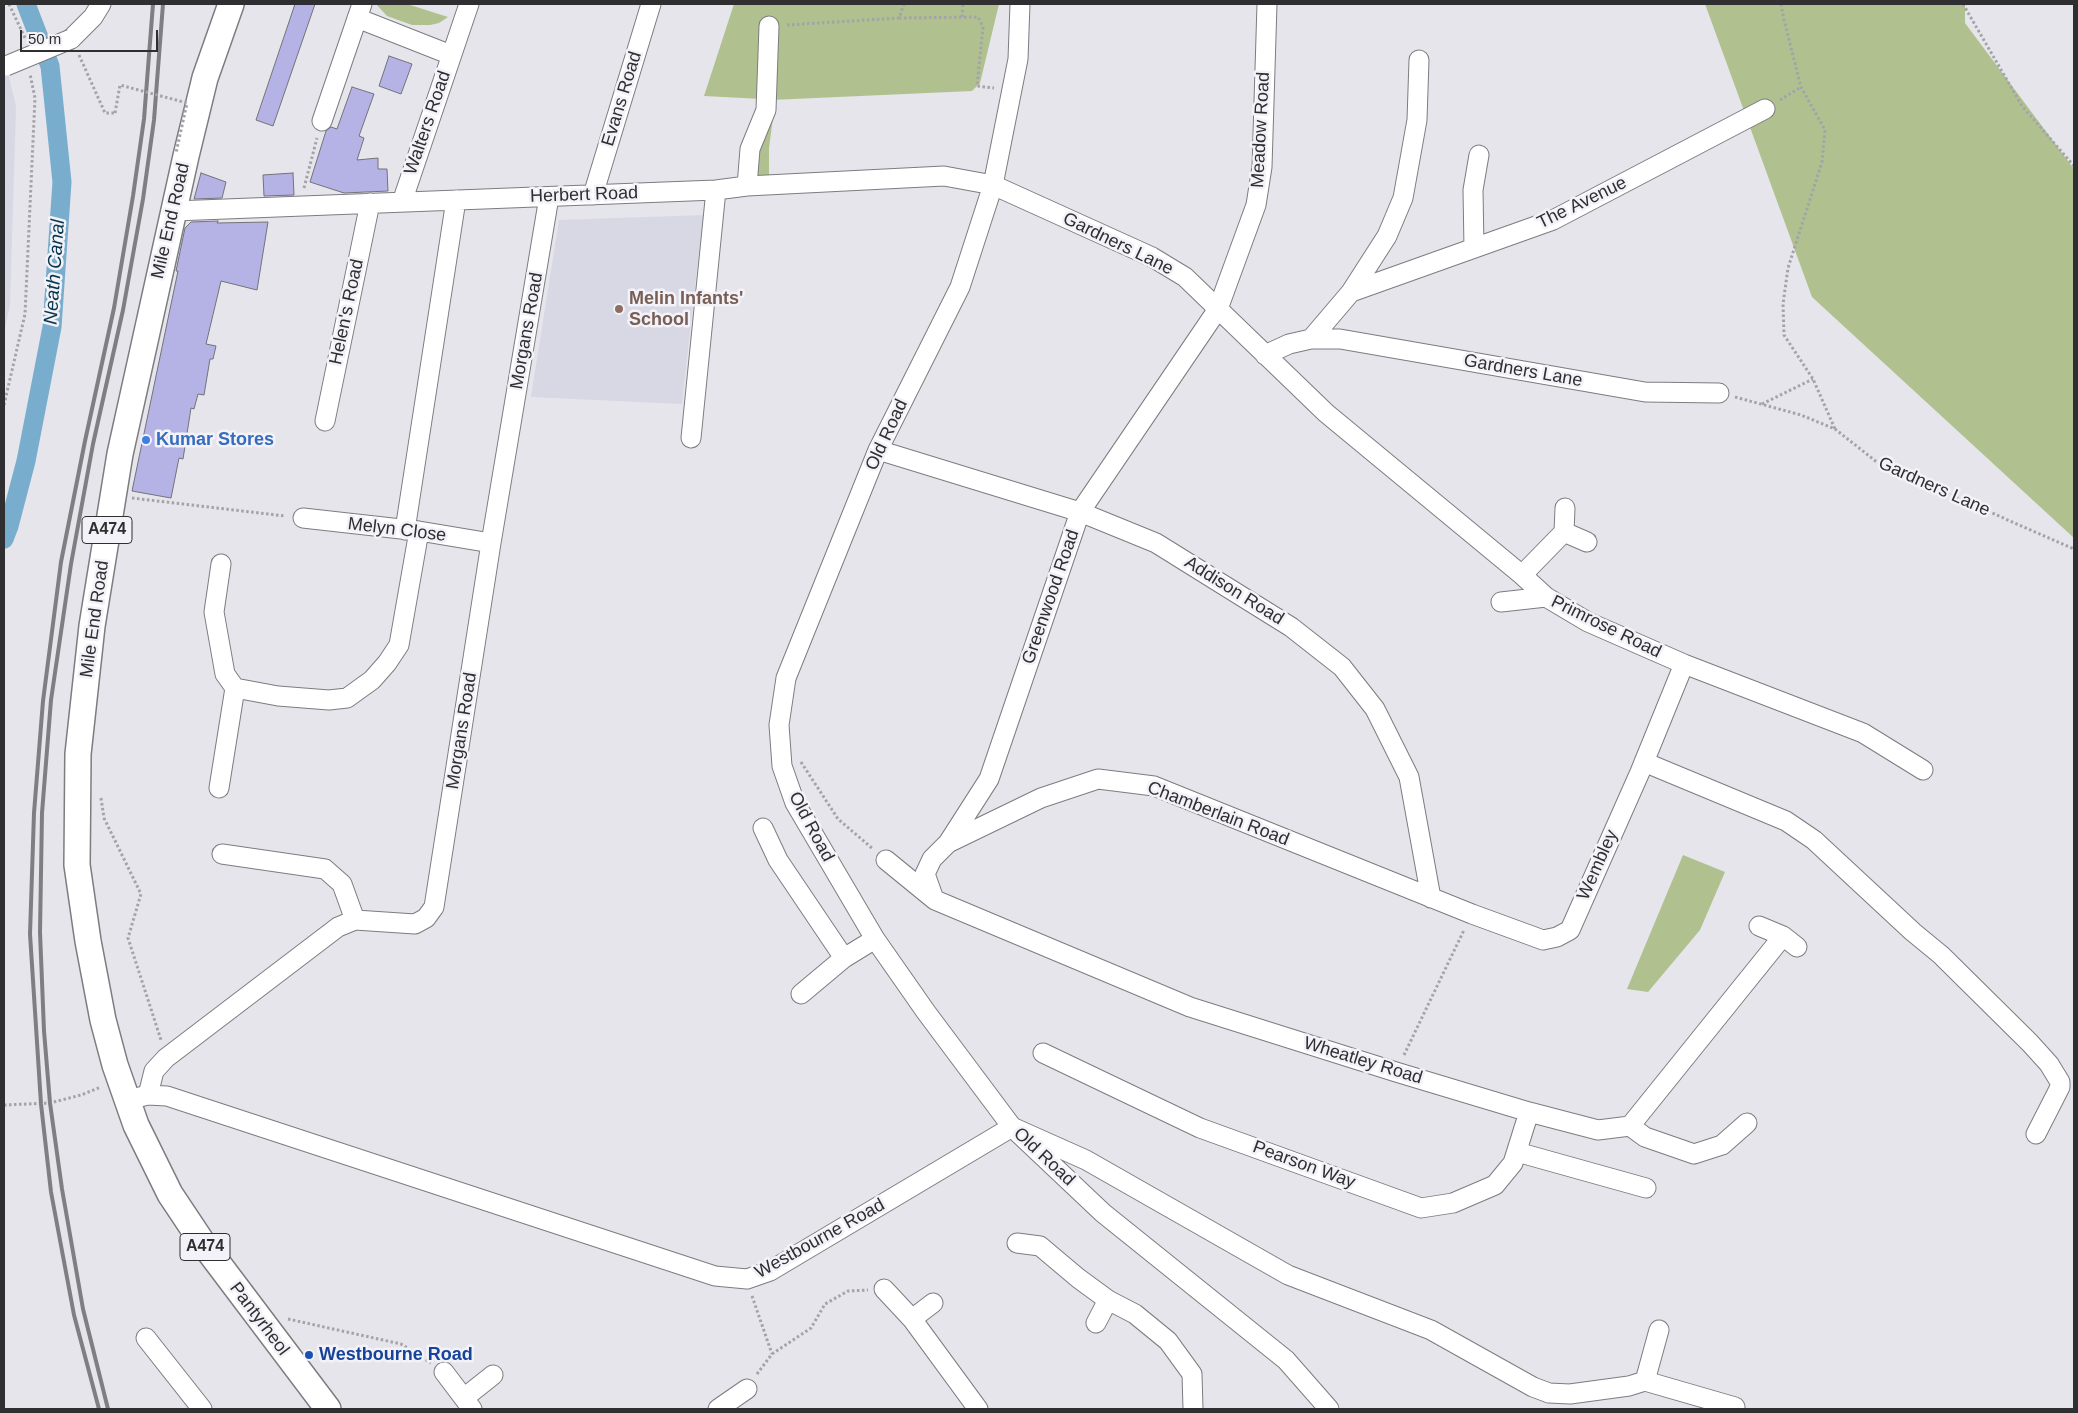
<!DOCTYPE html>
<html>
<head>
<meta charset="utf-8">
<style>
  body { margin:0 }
  #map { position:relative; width:2078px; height:1413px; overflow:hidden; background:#e5e5eb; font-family:Helvetica,sans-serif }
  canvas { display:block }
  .frame { position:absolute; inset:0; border:5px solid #2f2f31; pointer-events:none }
  .scale { position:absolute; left:20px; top:30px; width:138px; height:22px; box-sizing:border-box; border:2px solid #2f2f31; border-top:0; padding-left:6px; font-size:15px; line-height:18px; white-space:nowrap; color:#2f2f31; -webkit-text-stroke:4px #f2f2f8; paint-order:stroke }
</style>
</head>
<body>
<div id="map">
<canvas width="2078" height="1413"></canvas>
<div class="frame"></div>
<div class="scale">50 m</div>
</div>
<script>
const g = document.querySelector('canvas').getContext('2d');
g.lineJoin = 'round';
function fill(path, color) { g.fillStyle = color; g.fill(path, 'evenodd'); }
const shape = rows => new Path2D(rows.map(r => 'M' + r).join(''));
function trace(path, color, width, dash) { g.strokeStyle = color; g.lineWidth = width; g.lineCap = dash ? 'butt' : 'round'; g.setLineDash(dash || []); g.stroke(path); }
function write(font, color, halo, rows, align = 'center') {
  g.font = font + ' Helvetica,sans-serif'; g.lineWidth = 5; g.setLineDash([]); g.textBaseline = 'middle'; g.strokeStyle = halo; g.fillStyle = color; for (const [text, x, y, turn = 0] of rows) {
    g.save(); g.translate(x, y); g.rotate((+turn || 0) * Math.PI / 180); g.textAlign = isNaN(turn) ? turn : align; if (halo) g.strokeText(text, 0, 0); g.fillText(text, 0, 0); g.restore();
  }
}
fill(shape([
  [4,57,16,106,10,305,4,333],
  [703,215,682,404,531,397,559,220]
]), '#d8d8e5');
fill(shape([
  [376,4,407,4,448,17,439,23,430,25,412,25,387,16],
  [734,4,999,4,980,83,972,91,771,100,774,110,769,148,769,178,738,178,762,99,704,96],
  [1705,4,1965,4,1965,23,2074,169,2074,538,1812,297],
  [1683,855,1725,872,1700,930,1648,992,1627,989]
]), '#b0c18f');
trace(shape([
  [4,539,9,526,26,461,52,327,62,182,50,66,26,4]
]), '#78adcd', 19);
const building = shape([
  [295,4,315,4,273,126,256,120,295,4],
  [389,56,412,64,401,94,379,86,389,56],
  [352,87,374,94,359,136,364,138,357,160,378,158,378,169,387,169,388,191,344,193,310,182,326,131,331,127,337,129,352,87],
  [201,173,226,182,222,198,194,199,201,173],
  [293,173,294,195,264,196,263,175,293,173],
  [218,221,217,223,268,222,257,290,221,281,206,344,216,346,213,359,210,359,204,395,198,394,194,409,191,408,183,459,179,458,171,498,132,491,174,290,178,271,176,271,185,228,191,222,218,221]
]);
fill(building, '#b5b2e6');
trace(building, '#727277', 1);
const minor = shape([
  [1020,4,1018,59,993,185,960,287,878,450,786,678,779,725,782,766,795,803,875,939,926,1012,1012,1127,1103,1213,1286,1360,1329,1409],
  [357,18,451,55],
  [71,39,93,17,101,4],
  [322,121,362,4],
  [747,186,750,149,766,110,769,26],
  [593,195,651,4],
  [402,202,469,4],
  [174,211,716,190,747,186,944,176,993,185,1152,257,1185,277,1326,413,1522,575,1546,597,1588,622,1684,664,1863,733,1923,770],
  [1474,248,1473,190,1479,155],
  [1351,292,1553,220,1765,109],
  [1311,339,1351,292,1387,236,1403,198,1417,120,1419,60],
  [1265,355,1289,344,1311,339,1340,339,1645,392,1719,393],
  [325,421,370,203],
  [691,438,716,190],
  [878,450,1080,512,1156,543,1291,627,1342,667,1375,709,1409,777,1431,898],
  [303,518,419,531,491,543],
  [405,530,456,200],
  [1564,532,1565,508],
  [221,564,214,612,225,674,235,688],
  [1522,575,1564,532,1587,542],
  [1501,602,1546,597],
  [1644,762,1786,821,1814,840,1913,932,1941,955,2030,1043,2049,1064,2060,1082,2060,1087,2036,1134],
  [219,788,235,688,278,696,329,700,347,698,372,680,387,663,399,645,419,531],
  [763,828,778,860,844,958],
  [948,843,1041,798,1098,779,1154,786,1472,914,1543,940,1557,937,1570,930,1640,772,1684,664],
  [222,854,325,869,342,884,355,920],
  [886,860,935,900,1190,1007,1396,1072,1529,1112,1598,1130,1630,1126,1783,936],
  [934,899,925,874,932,859,948,843,989,779,1080,512,1218,309,1256,205,1262,167,1267,4],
  [1759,926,1783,936,1797,947],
  [801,994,844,958,875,939],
  [1043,1053,1200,1128,1421,1208,1453,1203,1495,1185,1513,1163,1529,1112],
  [148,1095,154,1071,166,1058,338,927,355,920,415,924,426,918,434,907,491,543,549,197],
  [127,1100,148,1095,167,1096,715,1276,747,1279,770,1271,1012,1127,1086,1160,1288,1275,1431,1330,1533,1387,1549,1393,1570,1394,1629,1386,1645,1381,1659,1330],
  [1630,1126,1645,1137,1694,1154,1722,1145,1747,1123],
  [1517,1152,1646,1188],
  [1017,1243,1040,1246,1078,1278,1108,1300,1135,1314,1168,1341,1192,1374,1193,1409],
  [884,1289,912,1319,978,1409],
  [912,1319,933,1303],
  [1096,1323,1108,1300],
  [146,1338,202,1409],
  [444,1372,472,1409],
  [1645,1381,1735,1407],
  [464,1398,493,1375],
  [718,1409,747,1389]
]);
const major = shape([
  [231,4,205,78,186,156,120,454,92,626,78,754,77,865,88,941,103,1020,115,1065,136,1125,170,1194,202,1242,328,1409]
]);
trace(minor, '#7c7c81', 21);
trace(major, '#7c7c81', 28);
trace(shape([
  [9,4,25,38],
  [1781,4,1784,20,1801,87,1825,130,1822,162,1788,268,1783,304,1784,335,1813,379,1835,429],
  [1963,4,2022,106,2074,166],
  [962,17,963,4],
  [899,18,978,17,983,27,977,86,994,88],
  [787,25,899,18,904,4],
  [79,55,105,113,115,113],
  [1780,100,1801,87],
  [304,188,317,138],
  [1735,397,1801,415,1835,429,1878,463,2074,549],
  [1762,404,1813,379],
  [4,405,25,314,35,98,30,74],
  [132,498,285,516],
  [801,762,838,819,873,849],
  [101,798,104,818,141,894,128,938,161,1040],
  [1404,1055,1464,930],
  [4,1105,50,1103,81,1095,101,1087],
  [752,1296,772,1354],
  [288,1319,401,1344,431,1363],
  [757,1374,772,1354,811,1328,825,1304,848,1291,868,1290]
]), '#a3a3a8', 3, [2.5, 2.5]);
trace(minor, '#fff', 19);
trace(major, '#fff', 25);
trace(shape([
  [99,1409,74,1315,51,1192,41,1104,30,934,34,813,43,701,61,562,85,441,114,308,133,196,144,119,153,4],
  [108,1409,83,1309,62,1189,50,1103,44,1031,40,932,42,813,51,700,71,564,93,444,123,310,143,199,154,120,163,4]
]), '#7f7f83', 4);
const minorBridge = shape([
  [6,66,71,39]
]);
trace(minorBridge, '#7c7c81', 21, []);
trace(shape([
  [115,113,120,85,187,103,176,153]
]), '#a3a3a8', 3, [2.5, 2.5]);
trace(minorBridge, '#fff', 19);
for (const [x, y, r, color] of [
  [619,309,5,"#8d6e63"],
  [146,440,5,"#3f7fe0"],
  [309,1355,5,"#1a4fb4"]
]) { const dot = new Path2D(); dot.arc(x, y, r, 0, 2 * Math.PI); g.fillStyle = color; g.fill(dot); trace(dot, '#f2f2f8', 2); }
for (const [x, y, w] of [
  [107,530,50],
  [205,1247,50]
]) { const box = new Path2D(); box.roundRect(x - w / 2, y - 13.5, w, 27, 4); g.fillStyle = '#f2f2f8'; g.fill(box); trace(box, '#2f2f31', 1); }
write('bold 16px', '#2f2f31', null, [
  ["A474",107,530],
  ["A474",205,1247]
]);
write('18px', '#2f2f31', '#f2f2f8', [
  ["Evans Road",622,99,-73],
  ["Walters Road",428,123,-71],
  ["Meadow Road",1261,130,-87],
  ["Herbert Road",584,195,-2],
  ["The Avenue",1582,203,-26],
  ["Mile End Road",171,221,-77],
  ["Gardners Lane",1118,244,26],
  ["Helen's Road",347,312,-78],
  ["Morgans Road",527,331,-80],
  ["Gardners Lane",1523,371,10],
  ["Old Road",887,435,-65],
  ["Gardners Lane",1934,487,24],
  ["Melyn Close",397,530,7],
  ["Addison Road",1234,591,32],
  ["Greenwood Road",1051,597,-71],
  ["Mile End Road",95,619,-82],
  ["Primrose Road",1606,627,26],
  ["Morgans Road",462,731,-81],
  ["Chamberlain Road",1218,814,21],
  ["Old Road",811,827,62],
  ["Wembley",1598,865,-66],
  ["Wheatley Road",1363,1061,17],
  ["Old Road",1044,1157,43],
  ["Pearson Way",1304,1165,20],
  ["Westbourne Road",820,1239,-29],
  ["Pantyrheol",259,1319,53]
]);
write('bold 18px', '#785e54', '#f2f2f8', [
  ["Melin Infants'",629,299],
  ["School",629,320]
], 'left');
write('bold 18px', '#366cbe', '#f2f2f8', [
  ["Kumar Stores",156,440]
], 'left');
write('bold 18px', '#164399', '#f2f2f8', [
  ["Westbourne Road",319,1355]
], 'left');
write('italic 19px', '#08364c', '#f2f2f8', [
  ["Neath Canal",55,272,-86]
]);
</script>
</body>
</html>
